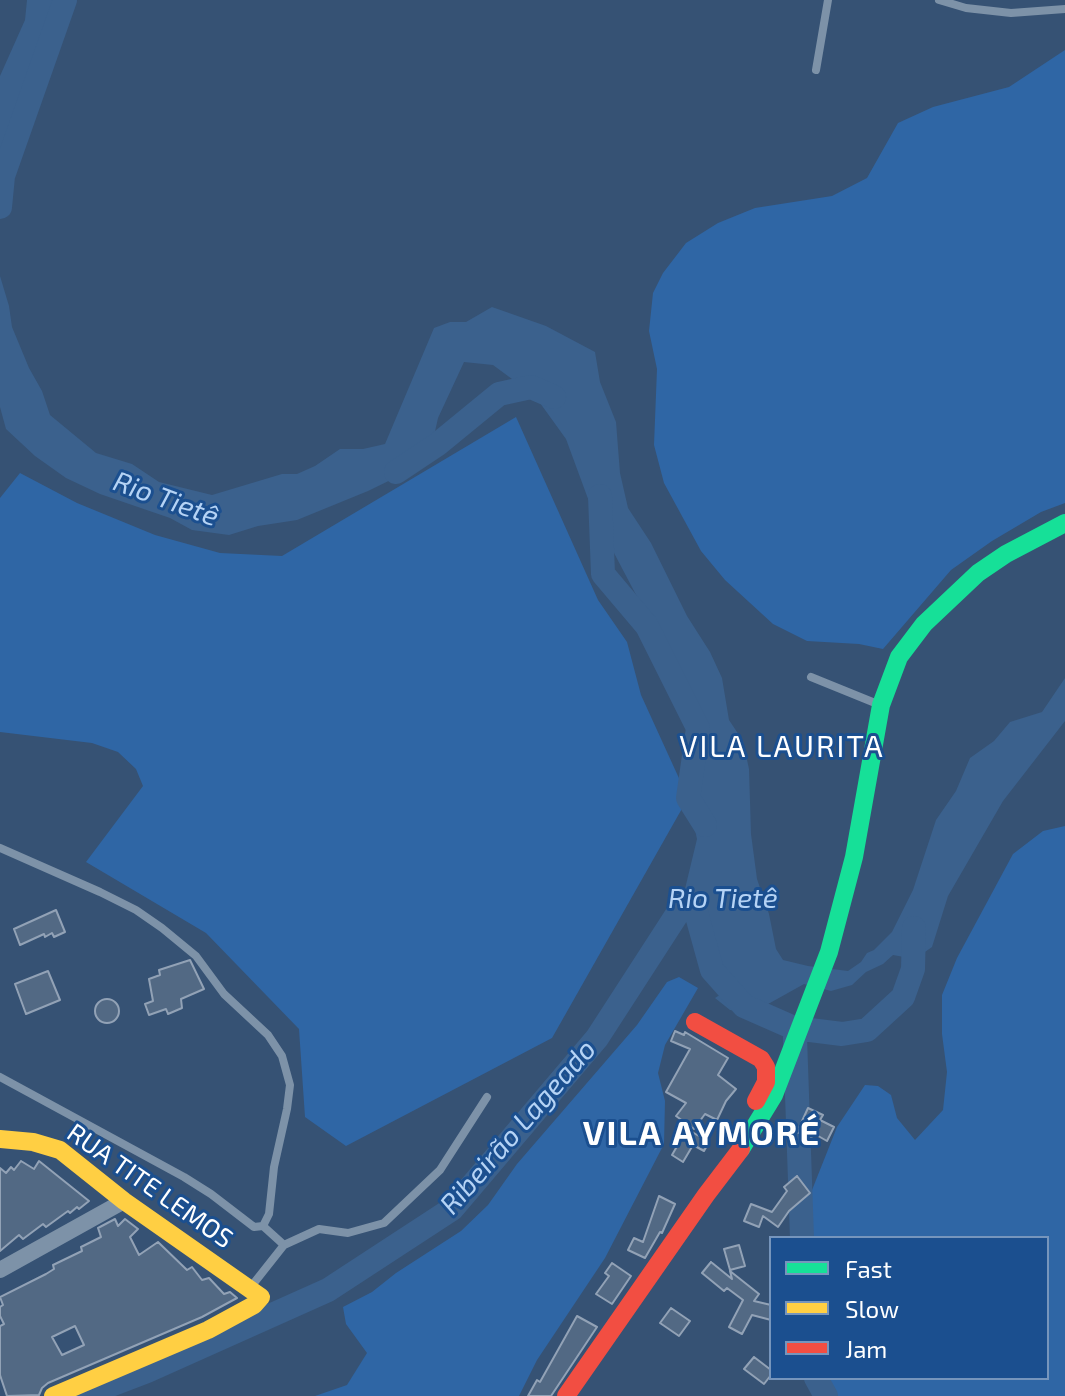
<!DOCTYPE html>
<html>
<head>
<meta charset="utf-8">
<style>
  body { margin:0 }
  #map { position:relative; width:1065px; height:1396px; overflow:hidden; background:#365274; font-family:"Exo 2",sans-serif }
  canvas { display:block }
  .legend { position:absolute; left:769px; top:1236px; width:280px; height:144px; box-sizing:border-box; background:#1b4f8f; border:2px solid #7695bc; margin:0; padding:10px 14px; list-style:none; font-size:24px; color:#fff }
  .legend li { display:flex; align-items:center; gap:16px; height:40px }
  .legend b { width:40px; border:2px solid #7695bc }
</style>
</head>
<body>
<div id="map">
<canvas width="1065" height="1396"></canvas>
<ul class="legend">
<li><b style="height:10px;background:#16e098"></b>Fast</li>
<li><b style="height:10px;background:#ffcf43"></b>Slow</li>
<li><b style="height:10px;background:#f24e42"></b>Jam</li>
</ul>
</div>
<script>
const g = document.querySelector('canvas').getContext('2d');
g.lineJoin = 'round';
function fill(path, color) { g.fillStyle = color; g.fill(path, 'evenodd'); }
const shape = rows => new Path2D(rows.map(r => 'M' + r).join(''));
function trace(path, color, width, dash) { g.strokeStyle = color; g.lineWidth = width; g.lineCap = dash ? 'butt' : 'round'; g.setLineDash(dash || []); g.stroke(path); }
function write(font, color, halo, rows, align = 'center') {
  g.font = font + ' "Exo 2",sans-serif'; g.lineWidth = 6; g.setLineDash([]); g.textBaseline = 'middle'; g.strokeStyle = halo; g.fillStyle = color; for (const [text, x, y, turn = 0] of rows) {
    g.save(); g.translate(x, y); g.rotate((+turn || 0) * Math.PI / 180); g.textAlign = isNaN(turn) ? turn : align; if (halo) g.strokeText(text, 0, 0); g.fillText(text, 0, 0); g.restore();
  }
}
fill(shape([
  [1065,50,1065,503,1041,512,992,541,951,570,883,649,859,644,807,641,773,624,725,580,701,551,664,483,654,445,657,369,649,331,653,293,663,273,686,243,718,223,755,208,832,196,867,178,898,123,933,107,1009,87],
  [516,417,598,600,627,642,641,695,688,798,552,1038,346,1146,305,1117,299,1029,206,933,86,862,143,786,136,769,118,752,92,743,0,732,0,498,20,473,77,503,155,535,220,553,282,556],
  [1065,826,1065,1396,823,1396,806,1378,1047,1378,1047,1238,793,1238,837,1127,865,1085,878,1086,891,1095,897,1118,915,1140,943,1110,947,1072,942,1034,942,995,957,958,1013,854,1043,831],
  [679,977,698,988,665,1045,658,1073,665,1101,664,1144,605,1258,537,1360,519,1396,315,1396,347,1385,367,1353,346,1324,343,1307,372,1292,396,1273,461,1231,488,1205,517,1164,637,1025,667,982]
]), '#2f66a5');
fill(shape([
  [27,0,64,0,45,50,28,77,8,131,0,172,0,76,25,20],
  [0,276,9,306,12,327,29,368,42,391,50,415,96,453,132,464,159,482,212,495,282,474,297,474,315,466,340,449,363,449,385,444,434,328,450,322,466,322,492,307,546,326,595,352,600,382,616,422,620,473,628,508,651,543,687,616,710,652,722,678,729,720,743,741,749,769,751,834,757,879,769,914,776,949,783,960,808,966,848,971,861,962,867,953,874,950,892,932,913,890,936,820,956,791,970,758,994,741,1010,722,1042,712,1065,678,1065,721,1003,801,948,896,932,947,915,959,893,955,883,964,866,972,852,985,831,991,804,984,752,1013,730,1010,715,998,729,989,726,973,714,946,686,918,684,893,697,839,688,798,700,758,693,703,594,515,566,439,535,396,493,365,464,362,438,418,432,445,409,471,368,491,297,520,258,526,229,535,192,530,170,518,100,494,66,478,35,456,6,429,0,407]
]), '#3b618d');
trace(shape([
  [0,207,3,176,65,0],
  [396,472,438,444,499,394,531,387,554,397],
  [600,496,603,574,647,626,698,728,688,798,705,825],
  [694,905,712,970,744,1006,794,1028,842,1034,867,1030,903,997,913,969,914,928],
  [795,1037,802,1238],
  [816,1378,826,1396],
  [82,1396,147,1371,328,1290,452,1209,597,1038,685,902]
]), '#3b618d', 24);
const building = shape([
  [56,910,65,932,54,937,52,933,45,937,44,934,20,945,14,929,56,910],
  [190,960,204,989,181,999,182,1008,168,1014,166,1009,149,1015,145,1004,153,1001,149,979,160,975,159,970,190,960],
  [48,971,60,1000,26,1014,15,984,48,971],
  '95 1011a12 12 0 1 1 24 0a12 12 0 1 1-24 0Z',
  [675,1031,684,1035,685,1032,728,1058,718,1075,736,1089,726,1101,717,1120,705,1114,694,1129,676,1116,686,1103,666,1092,690,1049,671,1041,675,1031],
  [808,1108,823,1115,820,1120,834,1127,827,1141,813,1133,811,1139,797,1132,808,1108],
  [687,1129,709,1142,704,1151,693,1145,683,1162,672,1155,687,1129],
  [21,1161,34,1169,39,1161,89,1201,79,1209,77,1207,70,1213,68,1211,46,1227,43,1224,23,1239,19,1235,0,1251,0,1168,6,1173,11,1167,14,1170,21,1161],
  [797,1176,810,1193,789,1211,778,1227,763,1216,759,1227,744,1221,751,1204,772,1212,787,1191,784,1187,797,1176],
  [659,1196,675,1204,662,1233,660,1232,645,1258,628,1250,634,1238,643,1242,659,1196],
  [115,1219,118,1226,125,1219,138,1229,130,1237,139,1255,158,1242,187,1270,192,1267,202,1280,209,1278,224,1294,230,1292,237,1298,202,1317,48,1383,42,1388,39,1395,7,1396,0,1375,0,1326,4,1324,0,1316,0,1307,3,1305,0,1297,46,1274,54,1269,53,1265,82,1251,81,1247,101,1237,98,1228,115,1219],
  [75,1326,84,1345,62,1355,52,1337,75,1326],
  [739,1245,745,1266,730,1270,724,1249,739,1245],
  [711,1262,732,1279,730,1271,759,1294,754,1301,771,1305,771,1320,752,1315,742,1334,729,1327,743,1300,727,1288,724,1291,702,1273,711,1262],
  [612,1263,631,1276,612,1304,596,1294,609,1276,605,1273,612,1263],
  [671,1308,690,1321,679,1336,660,1323,671,1308],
  [577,1316,597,1327,551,1396,528,1396,537,1380,540,1382,577,1316],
  [754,1357,771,1370,771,1375,764,1384,744,1369,754,1357]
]);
fill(building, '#526984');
trace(building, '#92a2b6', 2);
trace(shape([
  [939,0,966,8,1011,13,1065,9],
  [816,70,828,0],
  [811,677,880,705],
  [0,848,100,892,136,910,162,928,196,956,224,994,268,1035,282,1056,290,1085,287,1109,274,1167,269,1214,263,1226],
  [0,1077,184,1177,211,1194,254,1227,263,1226,284,1245],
  [250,1288,284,1245,319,1229,348,1233,384,1223,440,1170,487,1097]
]), '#7d92a8', 8);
trace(shape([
  [0,1270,124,1201]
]), '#7d92a8', 16);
trace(shape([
  [741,1149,774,1095,829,952,854,857,881,705,899,657,924,624,978,573,1006,554,1065,523]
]), '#16e098', 18);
trace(shape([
  [0,1139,33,1142,60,1150,124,1201,261,1297,254,1305,208,1330,53,1396]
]), '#ffcf43', 18);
trace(shape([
  [695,1022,761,1059,766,1067,766,1082,756,1101],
  [566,1396,706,1195,741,1149]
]), '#f24e42', 18);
write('26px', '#fff', '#1b4f8f', [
  ["RUA TITE LEMOS",150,1186,35]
]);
write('italic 28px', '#b5d3f5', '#1b4f8f', [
  ["Rio Tietê",166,499,20],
  ["Rio Tietê",723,899],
  ["Ribeirão Lageado",518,1127,-49]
]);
g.letterSpacing = '2px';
write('30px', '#fff', '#1b4f8f', [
  ["VILA LAURITA",782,747]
]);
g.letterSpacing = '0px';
g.letterSpacing = '2px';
write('bold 34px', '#fff', '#1b4f8f', [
  ["VILA AYMORÉ",702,1134]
]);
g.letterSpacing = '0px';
</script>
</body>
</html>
